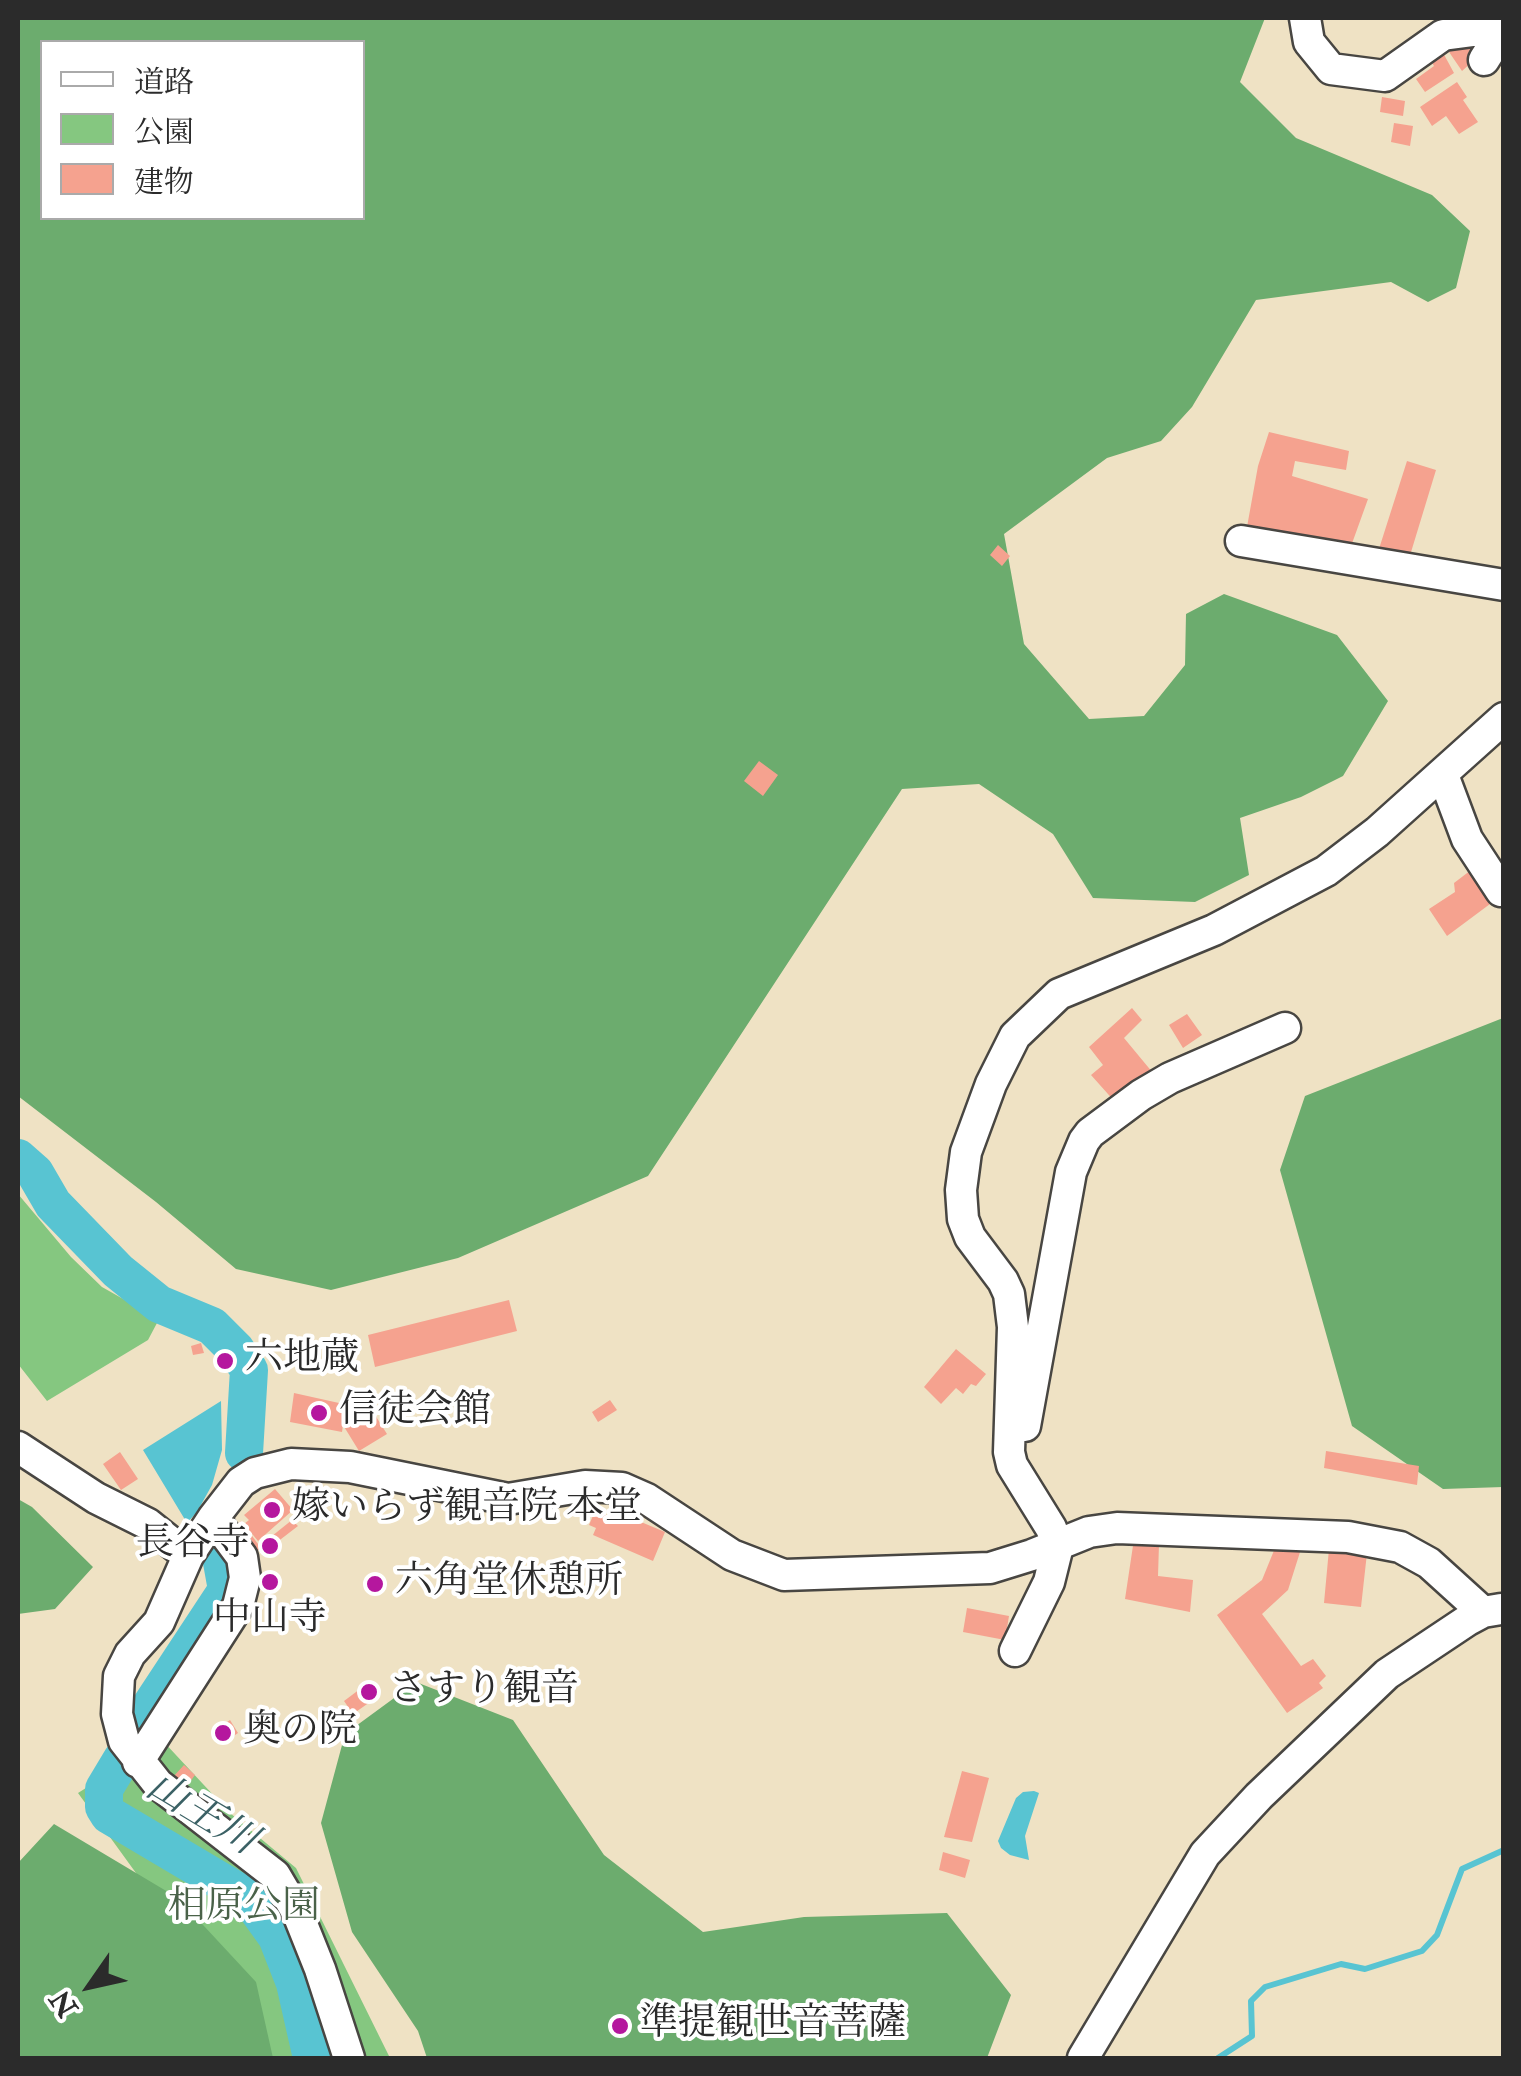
<!DOCTYPE html>
<html>
<head>
<meta charset="utf-8">
<style>
  body { margin:0 }
  #map { position:relative; width:1521px; height:2076px; overflow:hidden; background:#efe2c4; font-family:"IM FELL Double Pica","Noto Serif JP",serif }
  canvas { display:block }
  .frame { position:absolute; inset:0; border:20px solid #2b2b2b; pointer-events:none }
  .legend { position:absolute; left:40px; top:40px; width:325px; height:180px; box-sizing:border-box; background:#fff; border:2px solid #aaa; margin:0; padding:12px 18px; list-style:none; font-size:30px; color:#2b2b2b }
  .legend li { display:flex; align-items:center; gap:20px; height:50px }
  .legend b { width:50px; border:2px solid #aaa }
  .north { position:absolute; left:40px; top:1936px; width:100px; height:100px; -webkit-text-stroke:8px #fff; paint-order:stroke; rotate:236deg; font-size:28px; font-weight:700; line-height:40px; text-align:center; color:#2b2b2b }
  .north::after { content:''; display:block; margin:auto; width:35px; height:45px; background:#2b2b2b; clip-path:polygon(50% 0,100% 100%,50% 72%,0 100%) }
</style>
</head>
<body>
<div id="map">
<canvas width="1521" height="2076"></canvas>
<div class="frame"></div>
<ul class="legend">
<li><b style="height:12px;background:#fff"></b>道路</li>
<li><b style="height:28px;background:#85c780"></b>公園</li>
<li><b style="height:28px;background:#f5a28f"></b>建物</li>
</ul>
<div class="north">N</div>
</div>
<script>
const g = document.querySelector('canvas').getContext('2d');
g.lineJoin = 'round';
function fill(path, color) { g.fillStyle = color; g.fill(path, 'evenodd'); }
const shape = rows => new Path2D(rows.map(r => 'M' + r).join(''));
function trace(path, color, width, dash) { g.strokeStyle = color; g.lineWidth = width; g.lineCap = dash ? 'butt' : 'round'; g.setLineDash(dash || []); g.stroke(path); }
function write(font, color, halo, rows, align = 'center') {
  g.font = font + ' "IM FELL Double Pica","Noto Serif JP",serif'; g.lineWidth = 8; g.setLineDash([]); g.textBaseline = 'middle'; g.strokeStyle = halo; g.fillStyle = color; for (const [text, x, y, turn = 0] of rows) {
    g.save(); g.translate(x, y); g.rotate((+turn || 0) * Math.PI / 180); g.textAlign = isNaN(turn) ? turn : align; if (halo) g.strokeText(text, 0, 0); g.fillText(text, 0, 0); g.restore();
  }
}
fill(shape([
  [18,1194,71,1257,102,1287,148,1313,157,1323,148,1340,47,1401,18,1364],
  [162,1740,230,1813,296,1868,390,2058,270,2058,78,1793]
]), '#85c780');
fill(shape([
  [18,18,1265,18,1240,82,1296,138,1432,195,1470,231,1456,288,1428,302,1391,282,1256,300,1192,407,1161,441,1107,458,1004,534,1024,644,1089,719,1144,716,1185,665,1186,614,1224,594,1337,635,1388,701,1343,776,1301,797,1240,818,1249,875,1195,902,1093,898,1053,834,979,784,902,789,648,1176,458,1258,331,1290,236,1269,156,1202,18,1096],
  [42,42,362,42,362,218,42,218],
  [1503,1018,1503,1487,1443,1489,1352,1426,1280,1170,1305,1096],
  [18,1499,32,1507,93,1567,55,1609,18,1614],
  [416,1682,513,1720,604,1855,703,1932,804,1917,947,1913,1011,1995,987,2058,427,2058,418,2031,352,1932,321,1823,345,1734],
  [54,1824,178,1898,256,1982,273,2058,18,2058,18,1863]
]), '#6cac6e');
fill(shape([
  [221,1401,222,1450,212,1485,197,1512,187,1523,143,1450],
  [1034,1791,1039,1793,1025,1836,1029,1860,1010,1855,1001,1848,998,1841,1016,1798,1023,1792]
]), '#58c4d2');
trace(shape([
  [1218,2058,1252,2036,1251,2001,1265,1987,1341,1964,1365,1969,1422,1951,1437,1935,1462,1869,1504,1850]
]), '#58c4d2', 6);
trace(shape([
  [18,1158,35,1173,53,1204,118,1271,159,1304,212,1326,236,1350,249,1370,244,1453],
  [142,1719,227,1590,218,1540],
  [122,1759,104,1789,104,1807,109,1815,249,1898,277,1937,295,1983,312,2058]
]), '#58c4d2', 38);
fill(shape([
  [1472,36,1484,51,1462,71,1447,49],
  [1441,49,1454,73,1425,92,1416,79,1434,66,1429,57],
  [1457,82,1467,97,1463,100,1478,122,1459,134,1446,116,1432,126,1420,107],
  [1382,97,1405,101,1403,116,1380,112],
  [1394,123,1413,126,1410,146,1391,142],
  [1269,432,1349,451,1346,470,1295,461,1292,476,1368,499,1350,549,1247,527,1258,466],
  [1407,461,1436,470,1408,562,1378,552],
  [998,545,1010,556,1002,566,990,555],
  [759,761,778,775,763,796,744,781],
  [1475,867,1485,883,1480,888,1490,904,1447,936,1429,909,1455,892,1454,883],
  [1132,1008,1142,1020,1124,1038,1153,1073,1116,1103,1091,1075,1103,1065,1089,1047],
  [1187,1014,1202,1035,1183,1048,1169,1025],
  [509,1300,517,1331,375,1367,368,1335],
  [201,1343,204,1353,193,1355,191,1346],
  [956,1349,986,1374,976,1386,971,1384,963,1394,956,1388,941,1404,924,1387],
  [294,1393,348,1405,344,1423,370,1407,387,1434,359,1451,343,1425,342,1432,290,1422],
  [610,1400,617,1410,598,1422,592,1412],
  [1326,1451,1419,1466,1417,1485,1324,1468],
  [120,1452,138,1479,121,1490,103,1464],
  [275,1489,293,1510,258,1541,244,1524,249,1520,244,1515],
  [610,1509,665,1532,653,1561,593,1535,596,1528,589,1525,595,1511,607,1516],
  [292,1520,298,1526,272,1546,267,1540],
  [241,1521,261,1548,252,1555,232,1528],
  [1134,1539,1159,1544,1158,1576,1193,1580,1190,1612,1125,1599],
  [1275,1548,1301,1549,1288,1590,1262,1614,1301,1666,1313,1659,1326,1676,1319,1683,1323,1688,1287,1713,1217,1615,1262,1580],
  [1329,1549,1367,1553,1361,1607,1324,1603],
  [374,1576,383,1580,383,1587,376,1593,368,1590,367,1581],
  [967,1608,1009,1616,1005,1640,963,1632],
  [360,1689,363,1693,368,1690,371,1694,366,1697,370,1702,353,1714,344,1701],
  [230,1720,238,1733,225,1742,217,1729],
  [184,1765,195,1775,186,1787,173,1777],
  [962,1771,989,1778,972,1842,944,1837],
  [943,1852,970,1860,965,1878,939,1870]
]), '#f5a28f');
const minor = shape([
  [1305,18,1309,42,1331,69,1385,76,1443,35,1504,27],
  [1484,60,1504,28],
  [1241,541,1504,585],
  [1443,775,1467,839,1501,891],
  [1025,1426,1071,1172,1084,1141,1090,1133,1141,1095,1170,1078,1285,1028],
  [18,1447,96,1498,148,1524,188,1556],
  [1015,1651,1049,1582,1058,1546,1051,1528,1012,1465,1009,1452,1013,1327,1009,1294,1003,1281,970,1237,963,1219,961,1190,966,1152,991,1084,1015,1036,1059,994,1214,930,1326,871,1377,832,1504,718],
  [138,1762,238,1606,245,1578,242,1557,213,1518],
  [349,2058,320,1969,298,1914,275,1875,158,1784,124,1741,117,1714,119,1676,130,1654,159,1622,188,1556,213,1518,241,1482,255,1473,291,1464,350,1467,508,1499,585,1486,622,1488,647,1499,732,1555,784,1575,990,1568,1032,1555,1089,1532,1117,1528,1348,1537,1400,1547,1429,1563,1483,1612],
  [1083,2058,1205,1854,1259,1796,1387,1674,1468,1620,1483,1612,1501,1609]
]);
trace(minor, '#484642', 35);
trace(minor, '#fff', 30);
for (const [x, y, r, color] of [
  [225,1361,10,"#b5179e"],
  [319,1413,10,"#b5179e"],
  [272,1510,10,"#b5179e"],
  [270,1546,10,"#b5179e"],
  [270,1582,10,"#b5179e"],
  [375,1584,10,"#b5179e"],
  [369,1692,10,"#b5179e"],
  [223,1733,10,"#b5179e"],
  [620,2026,10,"#b5179e"]
]) { const dot = new Path2D(); dot.arc(x, y, r, 0, 2 * Math.PI); g.fillStyle = color; g.fill(dot); trace(dot, '#fff', 4); }
write('38px', '#2b2b2b', '#fff', [
  ["六地蔵",245,1361],
  ["信徒会館",339,1413],
  ["嫁いらず観音院 本堂",292,1510],
  ["長谷寺",250,1546,"right"],
  ["六角堂休憩所",395,1584],
  ["中山寺",270,1621,"center"],
  ["さすり観音",389,1692],
  ["奥の院",243,1733],
  ["準提観世音菩薩",640,2026]
], 'left');
write('38px', '#4a6249', '#fff', [
  ["相原公園",244,1909]
]);
write('italic 40px', '#3b6165', '#fff', [
  ["山王川",200,1816,31]
]);
</script>
</body>
</html>
